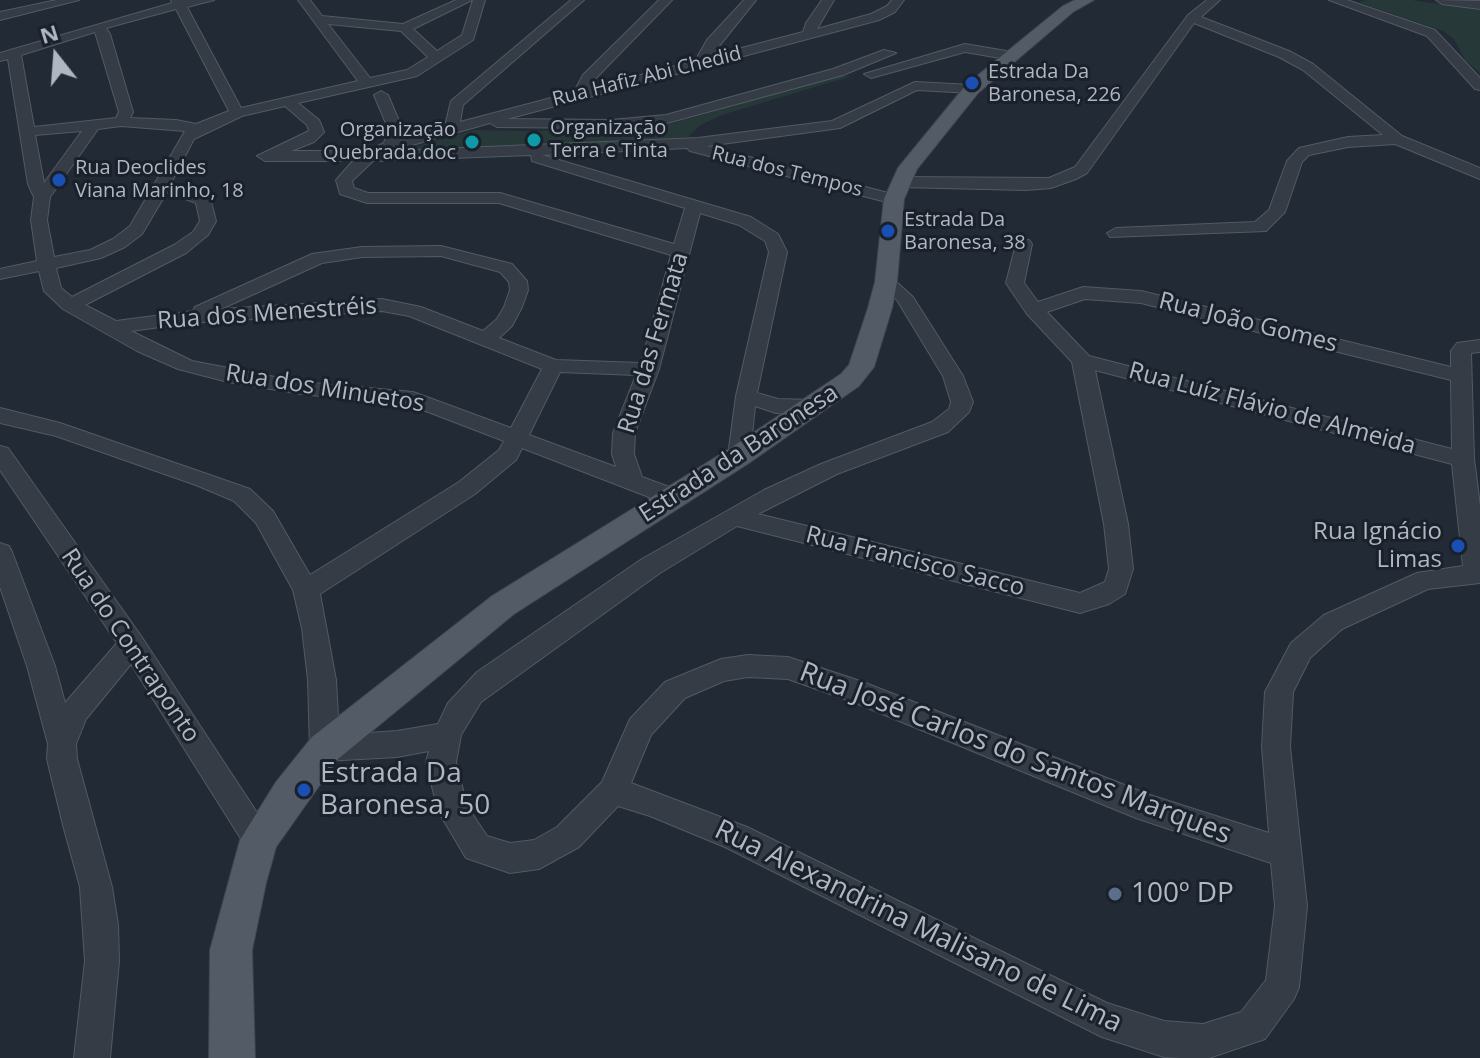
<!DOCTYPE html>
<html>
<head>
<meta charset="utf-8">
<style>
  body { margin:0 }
  #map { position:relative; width:1480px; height:1058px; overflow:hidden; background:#222a35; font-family:"Open Sans",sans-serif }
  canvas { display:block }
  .north { position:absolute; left:16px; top:16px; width:80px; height:80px; -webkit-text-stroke:6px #1a212b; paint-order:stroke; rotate:343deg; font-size:22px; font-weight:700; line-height:32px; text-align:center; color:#afb7c3 }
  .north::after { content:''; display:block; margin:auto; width:28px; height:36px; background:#afb7c3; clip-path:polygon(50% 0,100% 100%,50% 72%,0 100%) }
</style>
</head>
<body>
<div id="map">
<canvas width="1480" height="1058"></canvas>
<div class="north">N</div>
</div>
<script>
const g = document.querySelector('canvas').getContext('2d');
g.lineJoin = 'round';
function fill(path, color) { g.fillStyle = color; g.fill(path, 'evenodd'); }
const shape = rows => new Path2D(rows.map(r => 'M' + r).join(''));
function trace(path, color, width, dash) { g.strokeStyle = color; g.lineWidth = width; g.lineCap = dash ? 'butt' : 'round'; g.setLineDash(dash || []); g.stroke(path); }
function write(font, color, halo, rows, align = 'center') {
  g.font = font + ' "Open Sans",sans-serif'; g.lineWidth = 6; g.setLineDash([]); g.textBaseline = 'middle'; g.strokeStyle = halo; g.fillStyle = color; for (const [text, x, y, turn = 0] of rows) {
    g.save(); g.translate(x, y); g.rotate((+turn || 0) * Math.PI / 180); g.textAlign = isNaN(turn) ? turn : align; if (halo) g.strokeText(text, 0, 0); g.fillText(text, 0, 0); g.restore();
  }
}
fill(shape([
  [1366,0,1412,0,1480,10,1480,73,1465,60,1454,39,1443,31,1358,2],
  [839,76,852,76,722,115,699,126,688,137,418,150,414,147,474,130,533,131,663,126]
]), '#263838');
const minor = shape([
  [57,0,79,0,0,20,0,12,57,0],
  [171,0,214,0,187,7,241,108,358,81,298,0,310,0,322,16,403,24,456,0,472,0,413,29,437,51,462,35,473,0,485,0,473,40,417,76,298,103,319,120,324,132,314,142,291,151,367,151,384,143,388,128,374,95,381,91,388,95,402,128,400,138,445,126,451,101,571,0,584,0,463,105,460,122,574,92,583,75,659,0,672,0,594,80,590,88,695,61,707,40,744,0,756,0,711,56,803,32,806,23,822,0,834,0,817,29,871,14,887,6,892,0,904,0,895,12,879,20,507,119,611,120,666,115,833,69,884,50,896,53,843,75,667,123,611,128,497,127,490,123,391,151,698,138,832,121,915,82,972,85,979,89,972,93,917,90,840,128,707,146,900,196,902,199,900,202,894,204,690,151,687,148,542,155,751,217,778,234,787,252,757,393,778,399,813,400,824,407,813,414,776,413,755,406,750,456,747,461,739,463,731,461,728,456,736,396,769,252,765,241,739,225,700,213,659,369,635,433,634,454,642,477,683,492,687,498,683,504,667,504,522,448,516,460,475,494,320,594,336,680,339,735,397,731,438,724,448,703,477,672,642,559,764,490,821,464,932,422,949,409,951,402,943,376,897,300,877,282,880,278,892,278,913,297,963,376,973,402,969,412,948,432,837,474,758,514,1080,593,1105,582,1109,569,1104,524,1072,362,1027,314,1006,283,1017,240,1029,240,1032,244,1024,283,1038,302,1083,287,1141,291,1451,367,1451,351,1457,343,1480,340,1480,352,1471,353,1474,459,1480,506,1480,583,1428,589,1342,629,1310,658,1293,692,1290,747,1307,906,1299,987,1294,999,1265,1039,1209,1058,1179,1058,1164,1057,1102,1037,725,847,650,816,618,806,579,847,539,869,510,873,466,858,438,811,426,762,429,751,397,757,325,761,315,757,310,748,308,680,302,628,293,590,256,523,234,501,196,485,56,436,0,423,0,408,60,423,250,489,273,511,310,575,459,482,499,450,504,441,410,405,301,394,228,382,178,369,137,351,63,309,44,291,39,271,0,279,0,269,37,261,31,220,34,197,28,184,8,59,0,61,0,53,172,3,171,0],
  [176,9,229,111,196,124,176,120,130,118,133,112,110,34,106,28,176,9],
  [328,24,401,31,428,57,407,70,370,78,328,24],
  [95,32,119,112,116,118,34,127,21,55,95,32],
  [285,106,307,125,309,131,257,156,265,161,353,161,336,180,340,194,367,203,499,203,671,255,641,363,556,360,499,338,512,326,522,307,528,290,527,281,512,264,441,246,362,247,312,254,195,307,193,311,116,321,85,305,186,253,208,235,216,221,210,198,193,189,171,183,194,139,242,116,285,106],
  [121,126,185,131,130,226,113,239,90,250,54,257,47,220,50,197,98,129,121,126],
  [82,131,44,183,35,135,82,131],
  [531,155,532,161,685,208,674,244,500,193,368,193,354,188,352,181,373,161,531,155],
  [167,192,196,203,200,221,193,232,174,245,72,297,61,288,56,268,101,258,125,247,142,234,167,192],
  [441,256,500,272,509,282,510,290,504,307,497,319,483,331,421,307,382,299,221,309,322,263,362,257,441,256],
  [1085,299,1141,303,1451,380,1452,449,1089,356,1047,312,1085,299],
  [382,311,409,316,542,369,511,428,413,392,301,382,192,361,131,331,189,323,382,311],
  [1095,370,1452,464,1463,566,1417,573,1324,615,1291,643,1265,692,1262,747,1269,833,1150,795,863,682,788,657,748,655,721,659,665,682,630,719,602,782,557,827,534,840,510,843,487,836,467,806,456,762,461,735,481,702,660,573,737,526,1080,613,1109,604,1125,594,1133,569,1128,524,1095,370],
  [560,372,636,375,613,433,612,454,616,467,529,435,560,372],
  [748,677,788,679,853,702,1136,818,1271,863,1275,906,1266,980,1241,1012,1203,1024,1164,1021,1107,1003,747,827,631,783,651,735,685,698,724,681,748,677],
  [1207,0,1220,0,1201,17,1289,51,1313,64,1402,136,1480,168,1480,179,1395,144,1348,147,1309,155,1302,162,1285,212,1266,231,1110,237,1107,233,1116,228,1255,222,1269,210,1287,161,1299,148,1348,137,1383,135,1303,70,1279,57,1194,23,1087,173,1076,179,1051,188,1026,190,900,187,892,182,900,177,1049,178,1075,167,1188,15,1207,0],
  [1329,0,1347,0,1435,30,1480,78,1480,90,1475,89,1427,36,1329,0],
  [1436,0,1480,1,1480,9,1442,4,1436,0],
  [965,44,1012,52,1019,56,1012,60,965,52,871,78,864,74,965,44],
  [0,446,8,448,141,636,275,840,270,850,259,855,248,850,131,664,86,719,76,744,77,759,112,887,118,925,119,961,110,1058,74,1058,85,961,80,887,63,825,47,759,48,744,27,666,0,587,0,543,9,546,12,552,55,666,65,703,117,643,0,470,0,446]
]);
const major = shape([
  [1075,0,1094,0,1073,12,978,93,917,169,904,199,897,282,892,308,874,367,859,386,749,463,514,614,338,759,276,847,266,883,252,950,255,1058,209,1058,210,950,240,840,276,782,312,737,492,596,729,449,841,374,849,365,868,308,875,282,884,199,898,168,966,85,1063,6,1075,0]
]);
trace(minor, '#525a64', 2);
trace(major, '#3e4550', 2);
fill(minor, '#353c46');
fill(major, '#535b66');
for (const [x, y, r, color] of [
  [972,83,8,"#1a4fb4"],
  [534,140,8,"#0f9aa8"],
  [472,142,8,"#0f9aa8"],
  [59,180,8,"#1a4fb4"],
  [888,231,8,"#1a4fb4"],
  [1458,546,8,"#1a4fb4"],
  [304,790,8,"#1a4fb4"],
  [1115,894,8,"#5c6f8a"]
]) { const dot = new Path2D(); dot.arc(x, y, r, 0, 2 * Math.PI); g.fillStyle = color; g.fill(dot); trace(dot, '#1a212b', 3); }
write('20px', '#afb7c3', '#1a212b', [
  ["Estrada Da",988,72],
  ["Baronesa, 226",988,95],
  ["Organização",550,128],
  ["Terra e Tinta",550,151],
  ["Organização",456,130,"right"],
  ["Quebrada.doc",456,153,"right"],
  ["Rua Deoclides",75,168],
  ["Viana Marinho, 18",75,191],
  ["Estrada Da",904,220],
  ["Baronesa, 38",904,243]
], 'left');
write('20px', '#afb7c3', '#1a212b', [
  ["Rua Hafiz Abi Chedid",647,77,-14],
  ["Rua dos Tempos",787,172,14]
]);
write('24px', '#afb7c3', '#1a212b', [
  ["Rua dos Menestréis",267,314,-4],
  ["Rua João Gomes",1248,323,14],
  ["Rua das Fermata",654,343,-73],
  ["Rua dos Minuetos",325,389,9],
  ["Rua Luíz Flávio de Almeida",1272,409,15],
  ["Estrada da Baronesa",739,454,-33],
  ["Rua Francisco Sacco",915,562,14],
  ["Rua do Contraponto",130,646,56]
]);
write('24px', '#afb7c3', '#1a212b', [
  ["Rua Ignácio",1442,532],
  ["Limas",1442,560]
], 'right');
write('28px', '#afb7c3', '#1a212b', [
  ["Rua José Carlos do Santos Marques",1015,754,21],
  ["Rua Alexandrina Malisano de Lima",918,927,26]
]);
write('28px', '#afb7c3', '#1a212b', [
  ["Estrada Da",320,774],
  ["Baronesa, 50",320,806],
  ["100º DP",1131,894]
], 'left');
</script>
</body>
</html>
